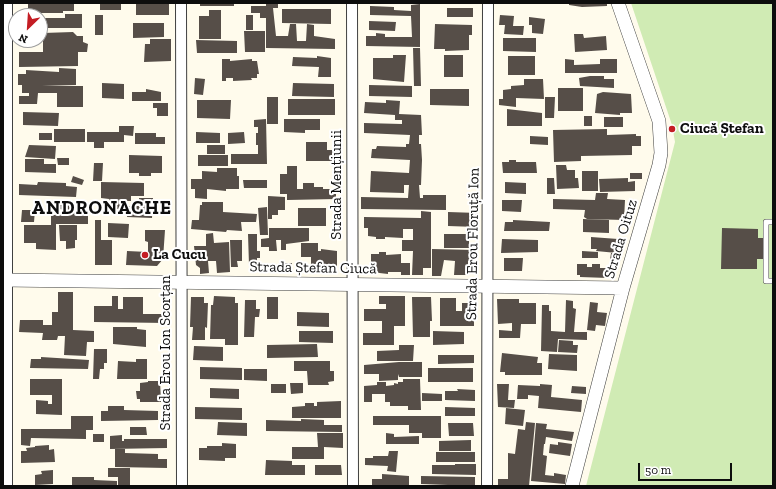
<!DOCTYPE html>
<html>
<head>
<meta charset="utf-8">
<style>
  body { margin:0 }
  #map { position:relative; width:776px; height:489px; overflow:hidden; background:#fffbec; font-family:"Zilla Slab",serif }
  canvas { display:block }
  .frame { position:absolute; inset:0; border:4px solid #0d0d0d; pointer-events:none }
  .north { position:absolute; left:8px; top:8px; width:40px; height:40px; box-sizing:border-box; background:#fff; border:1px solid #9e9e9e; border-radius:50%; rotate:205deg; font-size:11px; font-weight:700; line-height:16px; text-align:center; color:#0d0d0d }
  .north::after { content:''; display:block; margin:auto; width:14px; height:18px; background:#c41d24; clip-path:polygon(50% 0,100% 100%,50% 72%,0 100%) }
  .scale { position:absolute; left:638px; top:463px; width:94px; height:18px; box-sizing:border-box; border:2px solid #0d0d0d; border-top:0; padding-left:5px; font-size:12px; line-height:14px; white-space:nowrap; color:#0d0d0d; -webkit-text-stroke:3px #fff; paint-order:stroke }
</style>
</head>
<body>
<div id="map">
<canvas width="776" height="489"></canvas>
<div class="frame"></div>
<div class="north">N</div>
<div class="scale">50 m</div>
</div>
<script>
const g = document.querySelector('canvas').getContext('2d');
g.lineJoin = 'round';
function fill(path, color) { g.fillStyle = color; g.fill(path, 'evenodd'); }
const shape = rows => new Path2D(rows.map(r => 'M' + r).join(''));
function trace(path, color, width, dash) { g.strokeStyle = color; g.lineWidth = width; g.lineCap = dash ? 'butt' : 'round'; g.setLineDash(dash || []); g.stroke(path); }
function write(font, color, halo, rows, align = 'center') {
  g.font = font + ' "Zilla Slab",serif'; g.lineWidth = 4; g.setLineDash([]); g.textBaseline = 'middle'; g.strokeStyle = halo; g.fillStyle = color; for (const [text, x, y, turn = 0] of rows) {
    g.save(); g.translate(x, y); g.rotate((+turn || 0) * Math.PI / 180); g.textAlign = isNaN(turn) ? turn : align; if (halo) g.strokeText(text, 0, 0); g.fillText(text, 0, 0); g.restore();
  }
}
fill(shape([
  [631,3,773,3,773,486,586,486,675,142,672,125]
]), '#d0ebb4');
fill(shape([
  [28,3,74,3,74,11,63,11,63,13,28,13],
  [100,3,121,3,121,10,100,10],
  [136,3,169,3,169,15,136,15],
  [200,3,234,3,234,6,200,6],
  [266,3,278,3,278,8,273,8,276,36,288,36,290,24,296,24,297,41,306,41,307,24,314,25,314,36,335,39,335,49,266,48,266,18,260,18,260,13,251,13,251,6,266,6],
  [569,3,607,3,607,6,582,7,569,5],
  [420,4,420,47,366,46,366,36,376,36,376,33,385,34,385,37,412,37,411,16,370,15,370,6,394,7,394,10,411,11,411,5],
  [447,8,473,8,473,17,447,17],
  [282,9,331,9,331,24,282,23],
  [209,10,221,10,221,39,199,39,199,16,209,16],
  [65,14,82,14,82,28,40,28,40,18,65,18],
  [95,15,103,15,103,35,95,35],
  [246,15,253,15,253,30,246,30],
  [500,15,514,16,513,26,524,26,523,35,504,34,505,25,499,25],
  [529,17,545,19,543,34,532,33,532,25,529,25],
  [369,21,396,22,395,31,369,30],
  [133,23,164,23,164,37,133,38],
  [435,24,472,25,472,35,469,35,469,50,445,51,445,49,434,49],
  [244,31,265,31,265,52,245,52],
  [73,32,77,36,83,36,83,42,88,44,87,52,78,52,78,66,19,67,19,52,43,52,43,33],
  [574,34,583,34,584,38,606,36,607,50,575,52],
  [503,38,536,38,536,52,503,51],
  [150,39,171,39,171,61,144,62,145,44,150,44],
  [196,40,237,41,237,53,197,53],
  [413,48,420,48,421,86,414,86],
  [393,55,406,55,404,82,373,79,373,58,393,58],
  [444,55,463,55,463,77,444,77],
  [317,56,331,58,331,77,318,77,319,67,292,66,293,57,317,58],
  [508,56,535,56,535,75,508,75],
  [222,59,230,59,230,61,252,59,252,61,257,61,259,74,257,74,257,78,251,78,252,80,233,81,233,78,226,78,226,81,222,81],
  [565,59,574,60,574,65,600,64,600,59,617,59,617,73,565,73],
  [59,68,76,69,76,85,42,86,83,86,83,107,57,107,57,93,38,93,37,104,19,104,19,96,29,96,29,93,22,93,22,85,18,85,18,74,26,74,26,70,59,72],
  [590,76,604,76,604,79,614,79,614,88,580,86,579,78],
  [195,78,205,79,203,95,194,94],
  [524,79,543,79,544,99,516,98,516,107,499,105,499,99,503,99,503,90,511,89,511,86,524,85],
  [102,83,124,84,124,99,102,98],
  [293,83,334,84,334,97,292,96],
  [369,85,412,86,412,97,369,96],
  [558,88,583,88,583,111,558,111],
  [146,89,161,92,161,101,132,101,132,92,146,92],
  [430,89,469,89,469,106,430,105],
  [603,92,631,94,632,113,620,113,620,115,595,113,597,94],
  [267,97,278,97,278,124,267,124],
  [545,97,555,97,554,118,545,118],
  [288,99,335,99,335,115,288,115],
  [197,100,231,100,230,119,197,118],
  [386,100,400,101,399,114,421,115,422,135,419,135,419,144,421,144,422,160,421,185,419,185,420,198,423,198,423,195,446,195,446,210,361,209,361,197,408,198,409,185,404,185,404,193,370,192,371,171,409,173,410,160,371,158,372,149,376,149,377,146,406,147,406,144,409,144,410,135,364,133,364,123,402,124,402,120,395,120,395,115,364,113,365,102,386,103],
  [153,103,168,103,168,116,157,116,157,108,153,108],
  [507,109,542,113,542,126,507,126],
  [23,112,59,113,58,126,23,125],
  [584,116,592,116,592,126,584,126],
  [604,117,623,117,623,127,604,127],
  [266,119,267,164,231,164,231,154,258,154,258,145,256,145,256,133,258,133,258,127,254,127,254,120],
  [284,119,320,119,320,130,305,130,305,133,284,132],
  [119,126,134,126,133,136,124,135,124,142,104,142,104,148,94,148,94,142,87,142,87,132,119,132],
  [54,129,85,129,85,142,54,142],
  [607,129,607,135,636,134,636,136,641,136,641,146,632,146,632,155,581,156,581,161,554,162,553,130],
  [196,132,220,133,220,143,196,143],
  [244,132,245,143,228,144,228,133],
  [39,133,52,133,52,140,39,140],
  [135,133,156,133,156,137,165,137,165,144,135,144],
  [530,136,548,137,548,145,530,144],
  [306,142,327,142,327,150,337,150,337,161,306,161],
  [29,145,56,146,55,159,25,157],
  [207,145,225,145,225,154,207,154],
  [129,155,162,156,162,173,151,173,151,176,139,176,139,173,129,173],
  [198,155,228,155,228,166,198,166],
  [57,158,69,158,69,165,58,165],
  [25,159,44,159,44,164,56,164,56,173,25,172],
  [509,160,516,160,516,162,536,162,537,173,503,173,502,162,509,162],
  [94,163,103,163,102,181,93,181],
  [556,165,566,165,567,170,575,170,575,178,578,178,579,188,557,189],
  [287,166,297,166,297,189,303,189,303,183,314,183,314,187,323,187,323,189,336,189,336,199,287,200,287,194,280,194,280,174,287,174],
  [217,168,237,168,237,176,239,176,239,189,226,189,226,191,207,189,207,199,195,198,195,189,191,189,191,179,202,179,202,171,217,172],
  [582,171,598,171,598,191,582,191],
  [630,173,642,173,642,179,630,179],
  [73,176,84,180,82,185,71,182],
  [547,178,554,178,555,194,547,194],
  [628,178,628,182,635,181,635,191,600,192,599,179],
  [243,180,267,180,267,188,244,188],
  [38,182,66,183,66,186,77,187,76,197,19,195,19,184,37,185],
  [101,182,144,183,144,196,131,196,131,201,124,201,124,209,113,209,113,201,110,201,109,199,101,198],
  [505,182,526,183,526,194,505,193],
  [596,193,608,193,607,199,625,200,624,220,587,219,584,217,585,210,553,209,553,199,595,200],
  [268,196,285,197,285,210,278,210,278,215,272,215,272,219,268,219],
  [139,198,153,198,152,218,127,217,128,206,139,206],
  [502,200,522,200,521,212,502,211],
  [202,202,223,202,223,212,257,214,256,222,241,222,242,231,227,230,226,232,191,229,192,220,199,220,200,205,202,205],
  [57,203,73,203,73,210,57,209],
  [267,207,268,235,260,235,258,208],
  [298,208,326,208,326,226,298,226],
  [22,210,35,210,34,222,21,222],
  [421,211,431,212,431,268,423,268,423,275,412,275,413,251,402,251,402,240,413,240,413,229,403,229,403,238,385,237,385,239,376,239,376,237,368,236,368,228,364,228,364,217,421,218],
  [55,212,88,213,88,224,56,224,56,250,36,249,36,243,24,243,24,225,51,225,51,215,55,215],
  [448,212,478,213,477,227,448,226],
  [583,219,609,220,609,233,583,232],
  [95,220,101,220,101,240,112,240,112,265,95,265],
  [513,220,550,222,549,231,504,231,505,222,513,222],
  [108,223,129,224,128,238,108,237],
  [59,225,77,225,77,240,75,240,75,248,66,249,66,241,60,241],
  [269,228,309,228,309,241,286,244,286,250,281,250,281,240,276,240,277,251,269,251,269,247,261,247,261,239,269,238],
  [722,228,758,229,758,238,764,238,764,259,757,259,757,269,721,269],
  [145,230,165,230,163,259,157,266,126,265,127,251,148,252,148,242,145,241],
  [213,233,214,243,229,242,230,272,217,273,216,261,208,261,209,273,200,274,200,268,196,265,194,246,206,246,206,234],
  [248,234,257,234,257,251,260,251,260,258,257,258,257,265,249,265],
  [444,234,469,234,469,248,444,248],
  [591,237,618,239,617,253,596,251,597,249,591,249],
  [502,239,538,240,538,252,501,253],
  [230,240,242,240,242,261,237,261,238,267,231,267],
  [301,243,318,243,318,251,321,251,321,249,337,251,337,270,311,268,311,257,301,257],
  [432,249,474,250,474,261,468,261,468,275,454,275,455,261,444,260,441,276,432,276],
  [582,251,598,252,598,258,582,258],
  [379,252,386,252,386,255,401,254,401,263,410,263,410,275,401,275,401,272,388,272,388,274,371,272,371,254,379,254],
  [611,253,622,254,620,261,610,260],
  [504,258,523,258,522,271,504,271],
  [279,263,292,263,292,273,279,273],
  [577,264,587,264,587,267,592,267,592,264,600,264,600,268,608,268,608,278,580,277,580,275,577,275],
  [58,292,73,292,73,330,94,331,94,342,87,342,86,356,64,355,65,336,58,336,57,340,42,340,43,333,19,332,20,320,43,320,43,325,52,325,52,312,58,312],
  [112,296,118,296,118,309,123,309,123,297,143,297,143,314,167,314,167,323,94,322,94,306,112,306],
  [214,296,235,297,235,303,238,303,238,345,225,345,225,339,210,339,211,305,213,305],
  [379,296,405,296,405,326,394,326,394,345,363,345,363,333,382,333,382,321,364,321,364,309,386,309,386,304,379,304],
  [191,297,204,297,204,303,208,303,207,328,205,327,205,340,192,340,193,327,190,327],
  [267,297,278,297,278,319,267,319],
  [412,297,431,297,432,321,430,321,430,337,413,337],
  [440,298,456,298,456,311,462,311,462,303,474,303,474,326,440,326],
  [497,299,519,299,519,303,536,303,536,324,521,324,520,338,499,338,499,330,512,331,512,323,498,324],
  [245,300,256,300,256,309,260,309,259,317,255,317,254,337,244,337],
  [566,300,573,301,573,308,576,309,574,332,587,332,587,340,558,339,557,352,541,351,542,305,549,305,549,311,551,311,551,331,565,332],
  [590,302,598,303,597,312,607,313,605,326,596,325,595,331,587,330],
  [297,312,329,313,329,327,297,326],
  [113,327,137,327,137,329,146,330,146,347,113,344],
  [299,331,333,331,333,343,299,342],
  [433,331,464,332,464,344,433,345],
  [559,340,573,341,573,345,578,345,577,353,558,352],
  [317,344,318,357,267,358,267,345],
  [399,345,414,345,413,361,377,361,377,351,399,350],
  [194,346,223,347,223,361,193,360],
  [94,349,107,349,107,363,104,363,104,369,100,369,99,379,93,379],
  [502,353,538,357,537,363,542,363,542,375,505,375,505,372,500,372],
  [549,354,577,355,577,371,548,369],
  [438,355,474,355,474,363,438,364],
  [41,357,89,360,88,369,30,368,31,359,41,359],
  [136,359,147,359,147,379,117,379,118,361,136,362],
  [294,361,330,361,330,371,334,371,334,381,328,382,329,385,308,385,307,371,294,371],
  [399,362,422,362,422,377,399,377,398,374,398,380,379,381,379,374,364,374,364,365],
  [200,367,242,368,242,380,200,379],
  [428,368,473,368,473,382,428,382],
  [244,369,267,369,267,381,244,380],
  [30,379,62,379,62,415,36,414,36,400,48,401,48,404,52,404,52,395,30,395],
  [403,379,420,379,421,410,408,410,408,406,390,406,390,402,385,402,385,394,372,394,372,402,364,402,364,386,377,385,377,382,386,382,386,386,394,385,394,383,398,384,398,382,403,382],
  [148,381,160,381,161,402,140,402,140,399,137,399,136,391,140,391,140,383,148,382],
  [290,383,303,383,303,393,291,394],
  [271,384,286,384,286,393,271,393],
  [497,384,509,384,508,400,515,400,514,408,498,407],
  [540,384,552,385,551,397,582,400,581,412,538,408,539,396,528,395,528,399,517,399,518,385,540,386],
  [572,386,586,387,586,394,571,393],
  [210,388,239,389,239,399,210,398],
  [457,389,475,390,475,401,445,400,445,391,458,391],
  [422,393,442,394,442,401,422,401],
  [341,401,341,418,292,418,292,407,305,406,305,403,314,403,314,406,317,406,317,402],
  [108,406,124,406,124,410,158,411,158,420,101,421,101,411,108,411],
  [195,407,242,408,242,420,195,419],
  [445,407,475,408,475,416,445,416],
  [506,408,525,410,523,426,505,424],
  [71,416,93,416,93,430,86,430,86,439,31,438,30,446,21,445,21,429,71,429],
  [373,416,441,416,441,438,422,438,422,433,409,433,409,425,373,425],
  [301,419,324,420,324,425,342,425,342,432,266,431,266,420,301,421],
  [218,422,247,423,247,436,217,435],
  [526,422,535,423,529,486,498,486,498,479,508,479,508,453,515,454,518,429,525,430],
  [448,423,473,423,474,436,449,436],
  [536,423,547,424,546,429,574,432,572,441,546,437,545,444,544,444,543,455,547,456,545,475,554,476,554,473,566,475,565,484,531,481],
  [130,427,146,427,147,435,130,435],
  [317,433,343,433,343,448,324,447,324,459,292,459,292,447,318,447],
  [386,433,394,434,394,437,419,436,419,444,386,444],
  [93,434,104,434,104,442,93,442],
  [122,435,122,441,124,441,124,439,167,439,167,448,110,449,110,436],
  [471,440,471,451,439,451,439,441],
  [558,442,572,444,570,456,549,453,550,444,558,445],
  [222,443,236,444,236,458,225,458,225,461,199,460,199,448,207,448,207,446,222,446],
  [49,445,49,450,54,449,55,462,21,463,21,451,27,451,26,448,35,447,35,446],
  [115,449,125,449,125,453,158,454,158,459,167,459,167,468,115,467],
  [389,451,398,451,396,472,387,471,388,466,365,465,365,458,373,458,373,456,388,456],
  [436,452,475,452,475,462,436,462],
  [266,460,292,461,292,465,305,465,305,475,265,475],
  [455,464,476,464,476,475,432,474,432,465,455,465],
  [315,465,341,465,342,475,315,475],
  [108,468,130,468,130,486,118,486,118,477,108,477],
  [53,470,53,484,35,485,35,475,42,474,41,471],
  [382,474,409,476,409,486,372,486,372,479,382,479],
  [421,476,475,477,475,486,421,484],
  [72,477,94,477,94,480,117,481,117,486,72,486]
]), '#564e48');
const service = shape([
  [773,222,766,222,766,281,773,281]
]);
const minor = shape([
  [7,3,7,486],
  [181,3,182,486],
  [352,3,353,486],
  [487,486,488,3]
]);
const tertiary = shape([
  [3,280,623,288],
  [572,486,623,288,659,165,661,153,659,121,618,3]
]);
trace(service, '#404040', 6);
trace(minor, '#404040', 12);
trace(tertiary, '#404040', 14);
trace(service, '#fff', 5);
trace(minor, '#fff', 10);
trace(tertiary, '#fff', 13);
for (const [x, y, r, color] of [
  [672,129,4,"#c41d24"],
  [145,255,4,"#c41d24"]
]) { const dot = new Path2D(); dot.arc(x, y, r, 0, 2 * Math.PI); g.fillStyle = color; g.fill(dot); trace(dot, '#fff', 1.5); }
write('bold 15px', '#0d0d0d', '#fff', [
  ["Ciucă Ștefan",680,129],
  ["La Cucu",153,255]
], 'left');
write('15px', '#0d0d0d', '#fff', [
  ["Strada Mențiunii",337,185,-90],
  ["Strada Oituz",621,239,-73],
  ["Strada Erou Floruță Ion",473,244,-89],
  ["Strada Ștefan Ciucă",313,268,1],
  ["Strada Erou Ion Scorțan",166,353,-90]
]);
g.letterSpacing = '1px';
write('bold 19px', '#0d0d0d', '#fff', [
  ["ANDRONACHE",102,209]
]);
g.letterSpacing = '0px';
</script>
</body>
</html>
